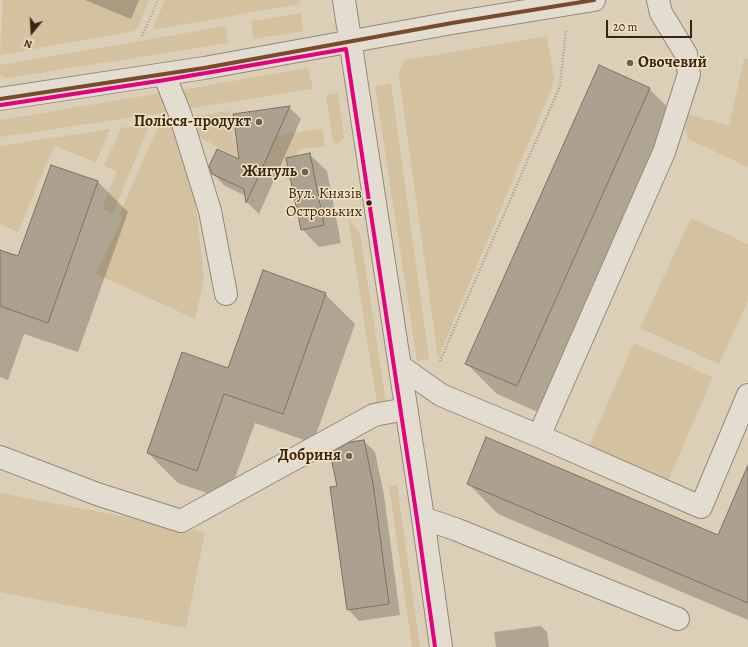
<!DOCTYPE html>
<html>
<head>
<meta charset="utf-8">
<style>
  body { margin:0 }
  #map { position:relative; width:748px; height:647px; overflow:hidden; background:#dccfb7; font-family:Alegreya,serif }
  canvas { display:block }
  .north { position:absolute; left:12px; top:12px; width:40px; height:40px; -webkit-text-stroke:3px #f2e3c6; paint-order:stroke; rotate:198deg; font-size:11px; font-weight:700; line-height:16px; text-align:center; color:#392610 }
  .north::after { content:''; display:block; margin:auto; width:14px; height:18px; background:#392610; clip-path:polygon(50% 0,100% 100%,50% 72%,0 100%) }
  .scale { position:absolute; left:606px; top:20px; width:86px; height:18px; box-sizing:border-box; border:2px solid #392610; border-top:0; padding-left:5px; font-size:12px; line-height:14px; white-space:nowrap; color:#392610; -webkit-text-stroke:3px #f2e3c6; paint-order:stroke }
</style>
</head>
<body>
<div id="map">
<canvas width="748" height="647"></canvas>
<div class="north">N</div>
<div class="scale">20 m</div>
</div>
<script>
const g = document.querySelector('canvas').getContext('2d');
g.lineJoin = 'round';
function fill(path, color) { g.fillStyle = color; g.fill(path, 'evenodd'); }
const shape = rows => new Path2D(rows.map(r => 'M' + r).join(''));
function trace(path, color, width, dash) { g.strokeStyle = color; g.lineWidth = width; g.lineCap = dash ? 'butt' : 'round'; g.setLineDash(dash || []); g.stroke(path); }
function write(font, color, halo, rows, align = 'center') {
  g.font = font + ' Alegreya,serif'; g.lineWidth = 3; g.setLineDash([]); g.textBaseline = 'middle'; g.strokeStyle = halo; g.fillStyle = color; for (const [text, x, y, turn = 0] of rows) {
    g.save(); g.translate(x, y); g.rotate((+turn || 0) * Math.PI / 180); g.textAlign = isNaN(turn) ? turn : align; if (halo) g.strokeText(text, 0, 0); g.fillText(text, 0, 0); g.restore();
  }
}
fill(shape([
  [3,0,149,0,138,27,135,31,0,55],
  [165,0,299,0,300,4,152,30],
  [301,13,303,31,254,39,251,21],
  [226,26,228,43,8,78,2,77,0,74,0,65],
  [547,36,554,78,551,90,438,358,399,76,400,70,402,64,406,60],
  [744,59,748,59,748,167,688,139,685,128,687,114,729,126],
  [308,68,313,89,185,109,181,90],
  [391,83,429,359,417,361,375,86],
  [161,93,169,112,0,137,0,120],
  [338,93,344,138,337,144,333,142,326,95],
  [230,111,234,141,322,129,325,146,297,150,301,181,295,183,229,153,202,139,191,128,187,117],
  [173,120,191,183,197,213,204,280,195,319,96,274,123,217,119,215,160,122],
  [150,124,113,213,102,209,117,171,104,166,121,128],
  [110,129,96,162,54,146,18,232,0,224,0,146],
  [348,217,351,222,358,229,361,238,386,403,377,404],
  [691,218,748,244,748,300,719,364,640,328],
  [634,343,713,377,666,485,587,450],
  [397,485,420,647,412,647,389,486],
  [0,493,205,532,186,628,0,592]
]), '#d4c1a0');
fill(shape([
  [85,0,139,0,131,19],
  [649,89,680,119,547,416,497,394,466,363],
  [289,107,301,119,259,214,247,202,246,196,225,186,213,174,241,160],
  [309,154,327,171,341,243,319,247,302,229],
  [98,182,128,212,78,352,24,334,8,380,0,377,0,251,19,257],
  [325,294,355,324,313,443,255,423,227,500,178,483,148,453,229,369],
  [364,441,375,452,384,495,400,615,359,621,348,609,338,487],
  [748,467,748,620,498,514,468,483,719,537],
  [541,626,547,632,549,647,496,647,494,632]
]), '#0003');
const building = shape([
  [599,65,650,88,517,386,465,364,599,65],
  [290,106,255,184,246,203,244,189,212,174,209,166,217,149,239,159,233,114,290,106],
  [310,153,324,225,301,230,286,158,310,153],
  [51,165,98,181,48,323,0,306,0,250,18,256,51,165],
  [263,270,326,293,283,414,224,394,197,471,147,453,182,352,228,368,263,270],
  [486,437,718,535,748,465,748,603,467,484,486,437],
  [364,440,373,483,389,604,347,610,330,487,337,486,330,453,350,442,364,440]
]);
fill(building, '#aca190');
trace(building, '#7b7262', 1);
const minor = shape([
  [344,0,423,518,441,647],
  [164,74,180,114,210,211,226,294],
  [0,99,204,68,452,23,594,0],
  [400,366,441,395,539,436,701,507,748,395],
  [539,436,664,152,689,74,686,54,661,13,658,0],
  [0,457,97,494,181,521,374,415,406,409],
  [423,518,455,529,678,619]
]);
trace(minor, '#928979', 24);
trace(shape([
  [142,36,158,0],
  [440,361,560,86,566,30]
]), '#a49d92', 2.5, [1, 2]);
trace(minor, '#e3dcd0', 22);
trace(shape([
  [0,99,204,68,452,23,594,0]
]), '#7a4b2a', 4);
trace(shape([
  [1,105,165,80,346,49,417,519,435,647]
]), '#e5007d', 4);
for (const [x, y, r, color] of [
  [630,63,4,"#72614a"],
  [259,122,4,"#72614a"],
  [305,172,4,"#72614a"],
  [369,203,3.5,"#392610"],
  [349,456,4,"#72614a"]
]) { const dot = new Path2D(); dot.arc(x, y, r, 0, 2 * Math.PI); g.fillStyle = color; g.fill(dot); trace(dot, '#f2e3c6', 1.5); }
write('15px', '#392610', '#f2e3c6', [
  ["Вул. Князів",362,194],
  ["Острозьких",362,212]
], 'right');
write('bold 16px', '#392610', '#f2e3c6', [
  ["Овочевий",638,63,"left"],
  ["Полісся-продукт",251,122],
  ["Жигуль",297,172],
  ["Добриня",341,456]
], 'right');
</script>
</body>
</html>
